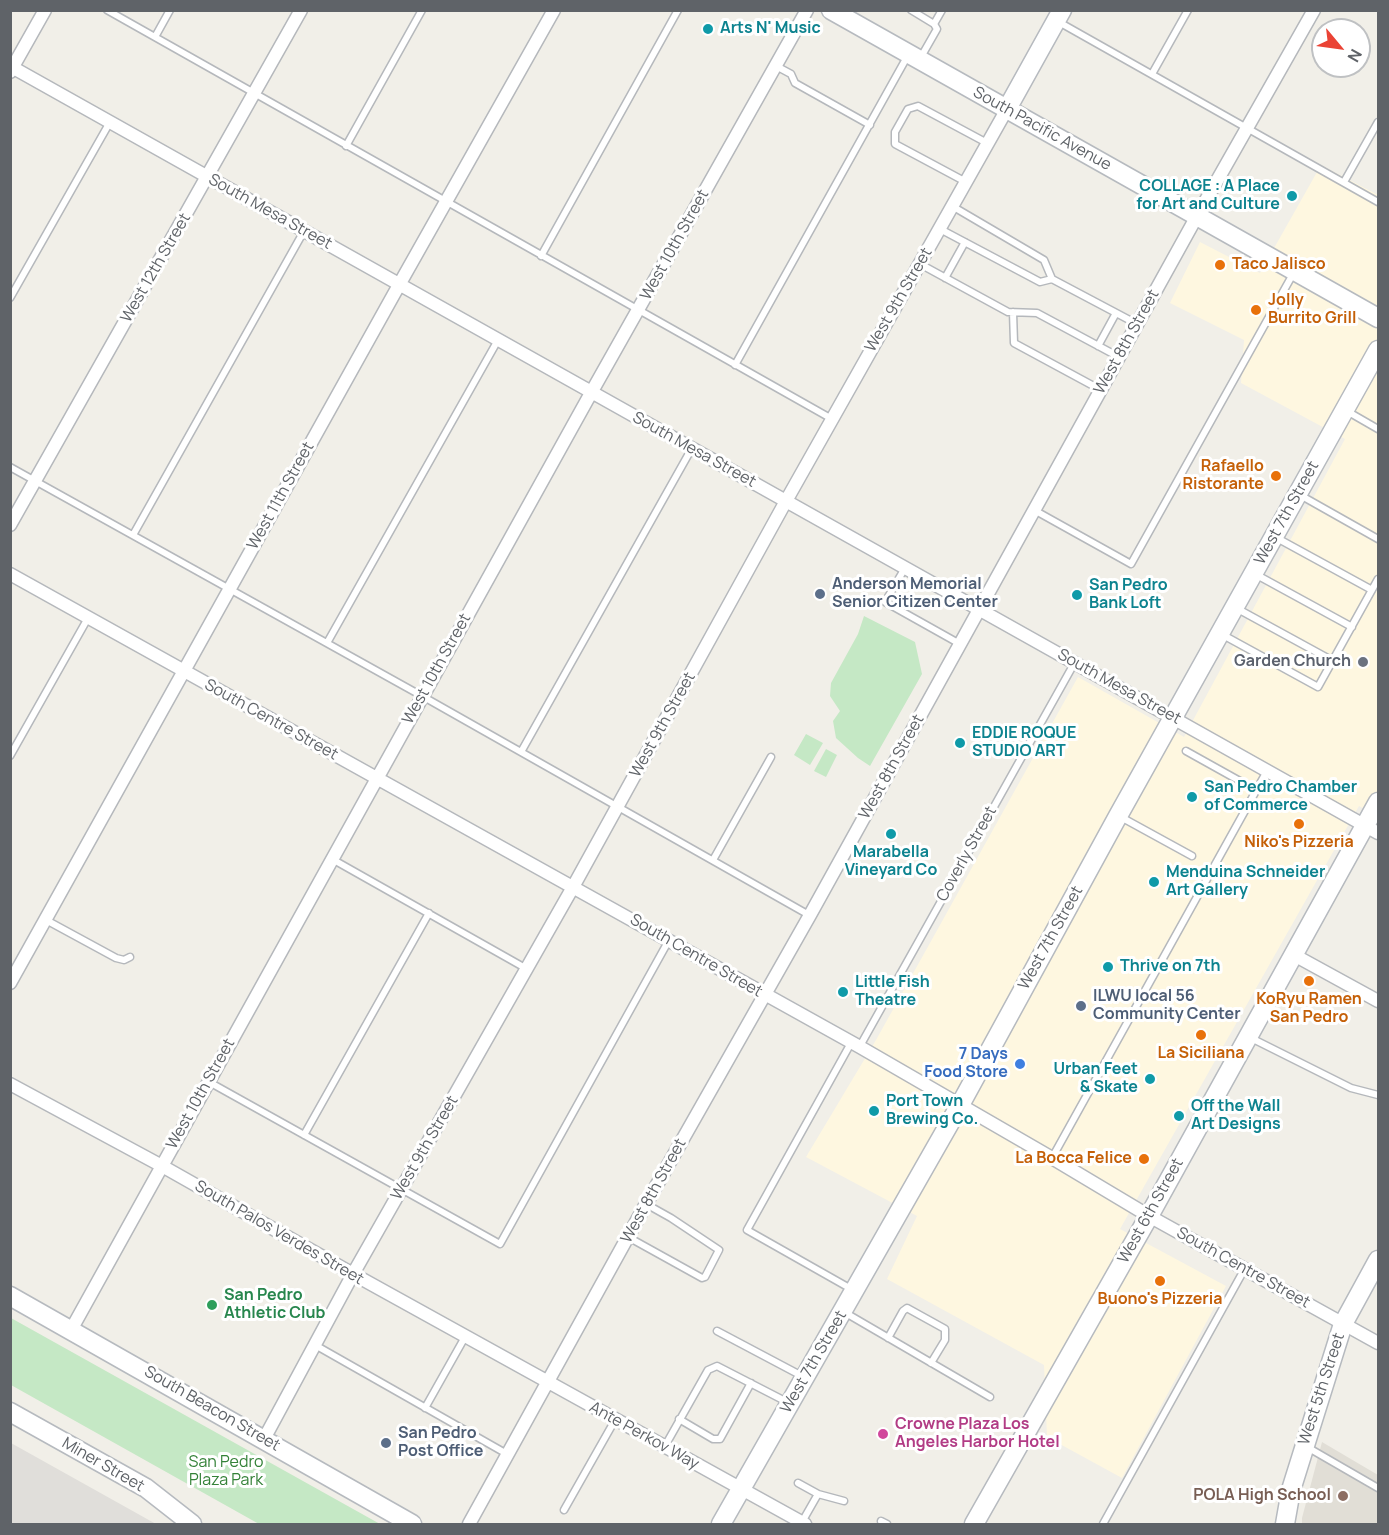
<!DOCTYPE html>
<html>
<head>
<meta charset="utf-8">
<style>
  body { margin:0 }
  #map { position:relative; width:1389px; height:1535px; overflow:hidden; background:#f1efe8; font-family:Manrope,sans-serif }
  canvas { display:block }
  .frame { position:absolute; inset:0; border:12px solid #5f6368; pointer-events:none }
  .north { position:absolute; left:1311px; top:18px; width:60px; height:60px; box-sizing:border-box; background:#fff; border:2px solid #bfc1c3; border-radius:50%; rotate:119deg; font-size:16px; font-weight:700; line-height:24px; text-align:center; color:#5f6368 }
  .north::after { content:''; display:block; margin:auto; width:21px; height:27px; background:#ea4335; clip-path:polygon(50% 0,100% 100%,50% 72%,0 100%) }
</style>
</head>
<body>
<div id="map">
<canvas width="1389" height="1535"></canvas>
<div class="frame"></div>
<div class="north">N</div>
</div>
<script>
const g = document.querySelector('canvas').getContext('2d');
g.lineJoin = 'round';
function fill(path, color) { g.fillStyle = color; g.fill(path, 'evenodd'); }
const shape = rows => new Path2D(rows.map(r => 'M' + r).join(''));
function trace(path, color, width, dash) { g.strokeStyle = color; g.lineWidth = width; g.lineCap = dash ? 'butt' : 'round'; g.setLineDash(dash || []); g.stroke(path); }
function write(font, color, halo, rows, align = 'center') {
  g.font = font + ' Manrope,sans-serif'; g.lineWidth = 6; g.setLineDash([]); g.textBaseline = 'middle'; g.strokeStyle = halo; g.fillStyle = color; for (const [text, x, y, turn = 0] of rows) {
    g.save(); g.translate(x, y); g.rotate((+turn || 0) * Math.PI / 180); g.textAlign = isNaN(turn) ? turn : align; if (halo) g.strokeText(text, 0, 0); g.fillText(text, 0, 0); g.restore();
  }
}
fill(shape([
  [1321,165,1378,195,1378,816,1359,806,1120,1229,1226,1286,1122,1478,1047,1437,1044,1365,887,1279,917,1216,806,1157,876,1040,1078,677,1184,737,1345,439,1241,383,1244,340,1170,303,1200,242,1260,273]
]), '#fef7e0');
fill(shape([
  [11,1443,156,1524,11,1524]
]), '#e0deda');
fill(shape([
  [1322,1442,1378,1475,1378,1524,1302,1524,1302,1518]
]), '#e1ded6');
fill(shape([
  [864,616,915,642,922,674,870,766,858,758,836,738,833,721,840,711,830,696,831,683,858,634],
  [806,734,823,743,810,765,794,755],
  [826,749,837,755,826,777,814,771],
  [11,1318,380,1524,259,1524,11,1385]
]), '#c5e8c5');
const lane = shape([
  [107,10,832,419],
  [911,10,934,24,942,10],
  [1057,21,1378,202],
  [155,37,170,10],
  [921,57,937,29,934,24],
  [776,66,791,74,795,83,870,125],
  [1152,74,1188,10],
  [346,146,422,10],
  [966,182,895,144,895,132,908,109,918,106,987,143],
  [1344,182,1378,122],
  [952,206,1044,260,1052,279],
  [940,229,1040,282,1052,279,1137,324],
  [541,256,678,10],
  [920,264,1008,312,1037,313,1119,357],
  [945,278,965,242],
  [10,298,110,122],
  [1013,312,1014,343,1101,390],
  [1098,346,1116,313],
  [735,365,907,57],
  [1345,410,1378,429],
  [10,467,422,696,809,915],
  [1300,495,1378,539],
  [1034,510,1131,564,1293,274],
  [133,535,304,231],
  [1275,537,1372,590],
  [905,568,885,602,960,644],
  [1255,574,1352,627],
  [1236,608,1333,661],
  [1223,635,1318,687,1378,579],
  [327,643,498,340],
  [1186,751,1256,790],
  [521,752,692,448],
  [10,756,88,618],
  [1119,816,1192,856],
  [332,859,527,969],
  [713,860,771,757],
  [46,920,116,958,124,960,130,957],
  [1251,1038,1351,1088,1378,1095],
  [851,1043,747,1230,853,1290],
  [860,1046,1075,662],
  [209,1082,500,1244,669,940],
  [304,1135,429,913],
  [1052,1158,1267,771],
  [628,1237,702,1278,705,1277,719,1250,671,1218,646,1204],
  [844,1312,990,1397],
  [717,1331,802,1376],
  [888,1338,903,1311,907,1308,945,1329,945,1340,931,1363],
  [315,1345,507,1454],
  [425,1408,465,1337],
  [679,1419,713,1439,720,1439,751,1383],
  [665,1446,708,1370,717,1366,787,1402],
  [1307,1447,1378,1488],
  [798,1483,818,1494,844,1501],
  [564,1510,615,1420],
  [881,1521,887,1524],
  [802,1522,818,1494],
  [1103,1524,1244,1270]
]);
const street = shape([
  [10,66,1378,833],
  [10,72,45,10],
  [10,525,301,10],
  [10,574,860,1047,1052,1158,1149,1216,1378,1343],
  [1294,955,1378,1001],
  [10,983,399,285,554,10],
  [10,1084,162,1166,353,1274,805,1524],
  [71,1330,591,393,807,10],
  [264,1439,353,1274,573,887,786,501,1007,109],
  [469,1524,646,1204,810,915,1197,216,1314,10]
]);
const secondary = shape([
  [831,10,1378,318],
  [1007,109,1062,10],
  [10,1296,412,1524],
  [10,1412,146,1488,192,1524],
  [721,1524,960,1105,1118,816,1378,350],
  [974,1524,1149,1216,1378,802],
  [1285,1524,1291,1490,1343,1324,1378,1260]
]);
trace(lane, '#b5b8bc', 9);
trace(street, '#b5b8bc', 15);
trace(secondary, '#b6babf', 21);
trace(lane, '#fff', 6);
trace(street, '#fff', 12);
trace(secondary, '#fff', 18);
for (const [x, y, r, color] of [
  [708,29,6,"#0f9aa8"],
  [1292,196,6,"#0f9aa8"],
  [1220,265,6,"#e8710a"],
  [1256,310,6,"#e8710a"],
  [1276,476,6,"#e8710a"],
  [820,594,6,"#5c6f8a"],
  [1077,595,6,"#0f9aa8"],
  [1363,662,6,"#6b7280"],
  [960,743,6,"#0f9aa8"],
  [1192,797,6,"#0f9aa8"],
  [1299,824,6,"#e8710a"],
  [891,834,6,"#0f9aa8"],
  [1154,882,6,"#0f9aa8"],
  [1108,967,6,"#0f9aa8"],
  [1309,981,6,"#e8710a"],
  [843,992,6,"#0f9aa8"],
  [1081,1006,6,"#5c6f8a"],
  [1201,1035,6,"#e8710a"],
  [1020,1064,6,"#3f7fe0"],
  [1150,1079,6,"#0f9aa8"],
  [874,1111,6,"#0f9aa8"],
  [1179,1116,6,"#0f9aa8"],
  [1144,1159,6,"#e8710a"],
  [1160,1281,6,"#e8710a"],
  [212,1305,6,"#2e9e5b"],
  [883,1434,6,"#d1479c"],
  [386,1443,6,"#5c6f8a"],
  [1343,1496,6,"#8d6e63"]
]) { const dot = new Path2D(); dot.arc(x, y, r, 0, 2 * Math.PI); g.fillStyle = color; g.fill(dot); trace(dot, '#fff', 2); }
write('bold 16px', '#0d838f', '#fff', [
  ["Arts N' Music",720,29],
  ["COLLAGE : A Place",1280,187,"right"],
  ["for Art and Culture",1280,205,"right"],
  ["San Pedro",1089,586],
  ["Bank Loft",1089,604],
  ["EDDIE ROQUE",972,734],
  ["STUDIO ART",972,752],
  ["San Pedro Chamber",1204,788],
  ["of Commerce",1204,806],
  ["Marabella",891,853,"center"],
  ["Vineyard Co",891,871,"center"],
  ["Menduina Schneider",1166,873],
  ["Art Gallery",1166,891],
  ["Thrive on 7th",1120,967],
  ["Little Fish",855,983],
  ["Theatre",855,1001],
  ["Urban Feet",1138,1070,"right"],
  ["& Skate",1138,1088,"right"],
  ["Port Town",886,1102],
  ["Brewing Co.",886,1120],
  ["Off the Wall",1191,1107],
  ["Art Designs",1191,1125]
], 'left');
write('16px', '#5f6368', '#fff', [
  ["South Pacific Avenue",1042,129,29],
  ["South Mesa Street",270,212,29],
  ["West 10th Street",675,245,-61],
  ["West 12th Street",156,268,-60],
  ["West 9th Street",899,300,-60],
  ["West 8th Street",1127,342,-61],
  ["South Mesa Street",694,450,29],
  ["West 11th Street",281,496,-61],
  ["West 7th Street",1287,513,-61],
  ["West 10th Street",437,669,-61],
  ["South Mesa Street",1119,687,29],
  ["South Centre Street",271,720,29],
  ["West 9th Street",663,725,-61],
  ["West 8th Street",892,767,-61],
  ["Coverly Street",967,854,-61],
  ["West 7th Street",1051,938,-61],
  ["South Centre Street",696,956,30],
  ["West 10th Street",201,1094,-61],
  ["West 9th Street",425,1148,-60],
  ["West 8th Street",654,1191,-61],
  ["West 6th Street",1151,1211,-61],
  ["South Palos Verdes Street",279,1233,30],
  ["South Centre Street",1243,1268,29],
  ["West 7th Street",814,1362,-60],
  ["West 5th Street",1322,1389,-72],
  ["South Beacon Street",212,1409,30],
  ["Ante Perkov Way",644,1436,29],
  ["Miner Street",103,1465,30]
]);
write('bold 16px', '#c56008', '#fff', [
  ["Taco Jalisco",1232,265,"left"],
  ["Jolly",1268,301,"left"],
  ["Burrito Grill",1268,319,"left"],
  ["Rafaello",1264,467,"right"],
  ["Ristorante",1264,485,"right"],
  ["Niko's Pizzeria",1299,843],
  ["KoRyu Ramen",1309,1000],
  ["San Pedro",1309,1018],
  ["La Siciliana",1201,1054],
  ["La Bocca Felice",1132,1159,"right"],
  ["Buono's Pizzeria",1160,1300]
]);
write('bold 16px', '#4e5e75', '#fff', [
  ["Anderson Memorial",832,585],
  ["Senior Citizen Center",832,603],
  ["ILWU local 56",1093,997],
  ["Community Center",1093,1015],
  ["San Pedro",398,1434],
  ["Post Office",398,1452]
], 'left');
write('bold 16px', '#5b616d', '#fff', [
  ["Garden Church",1351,662]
], 'right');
write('bold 16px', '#366cbe', '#fff', [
  ["7 Days",1008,1055],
  ["Food Store",1008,1073]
], 'right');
write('bold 16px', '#27864d', '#fff', [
  ["San Pedro",224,1296],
  ["Athletic Club",224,1314]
], 'left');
write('bold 16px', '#b23c85', '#fff', [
  ["Crowne Plaza Los",895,1425],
  ["Angeles Harbor Hotel",895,1443]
], 'left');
write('16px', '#348238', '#fff', [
  ["San Pedro",226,1463],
  ["Plaza Park",226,1481]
]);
write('bold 16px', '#785e54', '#fff', [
  ["POLA High School",1331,1496]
], 'right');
</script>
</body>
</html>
